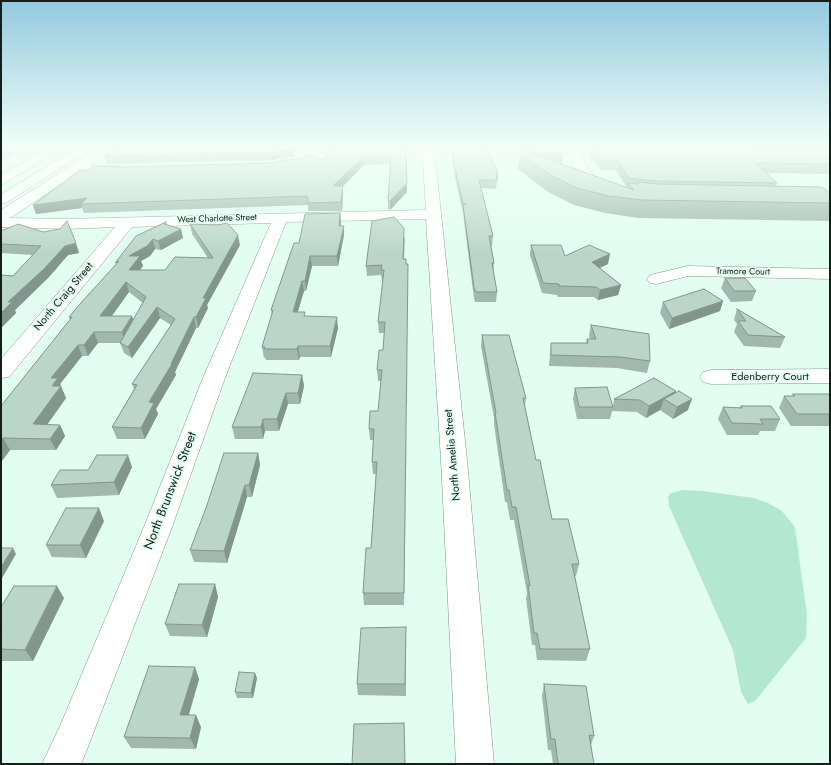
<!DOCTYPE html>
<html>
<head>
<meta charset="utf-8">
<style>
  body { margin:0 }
  #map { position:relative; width:831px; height:765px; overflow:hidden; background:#e1fef0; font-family:Jost,sans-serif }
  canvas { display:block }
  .frame { position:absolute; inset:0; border:2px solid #141e1a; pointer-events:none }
</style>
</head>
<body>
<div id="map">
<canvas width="831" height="765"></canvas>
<div class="frame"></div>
</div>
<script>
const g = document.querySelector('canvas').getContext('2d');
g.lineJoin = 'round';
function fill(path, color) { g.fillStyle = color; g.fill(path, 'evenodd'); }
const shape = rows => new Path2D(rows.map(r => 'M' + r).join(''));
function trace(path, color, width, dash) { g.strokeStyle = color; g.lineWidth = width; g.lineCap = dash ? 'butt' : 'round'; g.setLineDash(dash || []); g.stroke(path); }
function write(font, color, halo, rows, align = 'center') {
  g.font = font + ' Jost,sans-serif'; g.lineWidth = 3.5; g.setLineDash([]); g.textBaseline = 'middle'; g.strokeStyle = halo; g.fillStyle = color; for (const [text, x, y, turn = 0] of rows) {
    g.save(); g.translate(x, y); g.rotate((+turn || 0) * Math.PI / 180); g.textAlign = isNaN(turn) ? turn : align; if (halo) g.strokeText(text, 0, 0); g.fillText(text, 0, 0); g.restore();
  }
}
fill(shape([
  [1,147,26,147,1,161]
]), '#d4b9d0');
fill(shape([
  [683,490,703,491,754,498,768,503,782,511,795,527,807,615,806,638,755,701,748,704,741,692,733,650,669,506,668,497,671,493]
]), '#b2e8cf');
const minor = shape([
  [100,147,114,147,89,165,119,166,125,170,124,173,79,172,10,218,67,219,426,210,422,147,434,147,467,460,494,764,456,764,441,460,426,219,286,222,225,378,172,527,86,752,81,764,42,764,60,726,144,527,203,378,271,223,132,227,9,377,1,378,1,359,115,227,67,229,1,227,1,210,100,147],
  [304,147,316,147,316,152,309,160,302,164,279,169,273,165,275,162,294,158,301,154,304,151,304,147],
  [563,147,575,147,590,172,596,177,613,185,615,188,613,191,603,191,586,183,579,174,563,147],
  [688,266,830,269,830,279,688,276,656,284,650,283,647,279,650,275,688,266],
  [830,369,830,383,711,384,703,382,700,377,703,372,711,370,830,369]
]);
const major = shape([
  [51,147,65,147,1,185,1,175,51,147],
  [79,147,93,147,6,203,1,204,1,194,79,147]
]);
trace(minor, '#7c968a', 1);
trace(major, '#7c968a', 1);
fill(minor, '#fff');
fill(major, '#fff');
fill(shape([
  [293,147,295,156,272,160,107,164,104,156],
  [406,147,407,192,391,209,388,209,388,201,390,164,364,165,343,186,343,194,342,211,308,211,308,205,84,213,82,208,36,214,33,205,87,171,122,167,271,163,323,160],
  [451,147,488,147,487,149,486,149,498,180,497,181,496,189,481,188,493,236,492,246,491,246,494,263,493,273,497,292,496,302,475,302,474,298,463,213,455,177],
  [521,147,561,147,564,153,562,164,627,188,616,170,601,170,589,154,590,147,709,147,830,149,830,174,766,173,777,183,776,186,830,193,830,221,638,218,605,213,574,205,548,192,518,169,520,153,522,150],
  [747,147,830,147,830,148],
  [340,213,341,226,344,235,338,266,312,266,306,291,304,291,298,312,306,317,338,328,331,357,300,357,299,360,266,360,265,357,264,358,262,347,272,314,271,310,299,243],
  [166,222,167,225,181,229,183,238,161,250,155,249,150,256,141,261,143,266,140,270,165,270,208,258,192,234,190,224,240,245,207,305,208,308,198,328,196,328,175,372,176,375,156,409,158,414,145,439,117,439,112,427,134,389,132,384,171,325,160,318,132,358,124,353,120,343,98,343,88,356,82,356,60,384,66,398,47,425,60,425,65,436,56,450,10,450,1,462,1,406,70,320,69,317],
  [129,292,143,303,133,320,132,316,111,316],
  [1,231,79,253,68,255,48,278,15,310,16,313,1,328,1,275,13,276,33,255,1,253],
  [405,237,404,259,404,605,364,605,363,593,371,548,376,474,373,474,372,462,374,440,370,440,369,429,378,411,381,381,378,381,377,370,383,350,385,333,379,333,378,322,383,280,382,280,381,275,367,276,366,266],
  [531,245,565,256,608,264,599,268,621,285,618,295,598,300,594,297,558,297,557,295,542,293,530,255],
  [725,278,756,291,752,301,731,302,721,288],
  [723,301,720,311,669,329,660,313,663,302],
  [737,309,785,337,780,348,744,346,734,332,737,324,734,320],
  [591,325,650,361,647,373,617,368,549,366,550,354,551,343,586,343,587,339,590,339,589,336],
  [482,335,526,398,525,406,536,460,552,519,579,564,576,576,575,576,590,649,586,661,537,660,535,645,532,645,526,598,527,593,514,520,510,520,507,502,505,502,494,424,494,418,481,346],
  [302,375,304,386,300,404,288,404,279,431,265,431,263,439,235,439,232,427],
  [575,388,613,406,614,399,676,391,675,392,688,410,673,419,660,410,646,418,637,412,612,411,610,419,577,419,573,399],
  [793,394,830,394,830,426,791,426,779,408,784,396,792,396],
  [741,406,780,419,775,431,760,431,758,435,727,435,718,419,723,407,740,408],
  [258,453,260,465,252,497,247,497,227,563,194,562,190,550],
  [132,467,119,495,57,498,51,485,88,470],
  [104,521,86,558,52,557,46,545],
  [215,584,218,597,207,637,170,636,165,624],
  [64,598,33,661,1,661,1,607],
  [406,639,406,696,358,695,357,684],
  [257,678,253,698,237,698,235,692],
  [199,679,189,715,201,727,196,749,131,748,124,737],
  [544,684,594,736,591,745,594,764,553,764,551,750,548,750,542,696]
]), '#a0b8ad');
fill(shape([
  [294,148,295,156,272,160,271,153],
  [363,157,364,165,343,186,343,194,342,211,341,202,333,186],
  [498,172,498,180,497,181,496,174],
  [407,183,407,192,391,209,390,201],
  [87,198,81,204,82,208,36,214,33,205],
  [340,213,341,222,340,236,339,226],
  [344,226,344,235,338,266,337,256],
  [181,229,183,238,161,250,158,241],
  [238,235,240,245,207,305,208,308,198,328,196,317,203,298],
  [153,239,155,249,150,256,141,261,143,266,132,280,129,270,129,256],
  [76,243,79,253,68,255,48,278,15,310,16,313,1,328,1,313,8,302,65,246],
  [610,254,608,264,590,273,592,262],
  [310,256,312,266,306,291,305,281],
  [409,274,404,605,404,593],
  [302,281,304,291,294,323,293,312],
  [126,282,129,292,104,327,100,316],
  [621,285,618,295,598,300,600,290],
  [723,301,720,311,669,329,672,318],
  [157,307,160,318,132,358,128,347],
  [132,316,135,327,125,343,122,332],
  [194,317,196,328,175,372,176,375,156,409,158,414,145,439,141,428,149,402,171,364],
  [337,317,338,328,331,357,330,346],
  [94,332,98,343,88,356,84,345],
  [78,345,82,356,60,384,66,398,39,436,33,424,51,378],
  [298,346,300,357,299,360,297,349],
  [302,375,304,386,300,404,298,393],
  [676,391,672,403,664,399,660,410,646,418,649,406],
  [286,393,288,404,279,431,277,419],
  [692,399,688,410,673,419,677,407],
  [263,419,265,431,263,439,261,427],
  [60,425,65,436,56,450,50,439],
  [3,438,10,450,1,462,1,442],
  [258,453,260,465,252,497,249,485],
  [128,455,132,467,119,495,114,482],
  [245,485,247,497,227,563,224,551],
  [99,508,104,521,86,558,80,545],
  [13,548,16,554,1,580,1,567],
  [215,584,218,597,207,637,202,625],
  [57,586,64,598,33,661,25,650],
  [195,667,199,679,185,727,180,715],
  [255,673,257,678,253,698,251,693],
  [196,715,201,727,196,749,190,738]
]), '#82968d');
const building = shape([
  [117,147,293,147,294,148,271,153,104,156,117,147],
  [329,147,406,147,407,183,390,201,388,201,391,156,363,157,333,186,343,186,341,202,308,203,308,198,307,196,81,204,87,198,33,205,80,170,87,171,92,166,122,167,271,163,301,158,305,154,323,160,329,147],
  [452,147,486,147,498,172,496,174,497,180,479,180,493,236,489,236,494,263,492,263,497,292,476,292,474,288,463,205,466,204,463,204,455,169,452,147],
  [528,147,561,147,564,153,531,153,634,190,628,183,639,184,638,182,657,184,822,187,830,193,830,203,642,200,609,196,577,188,551,175,520,153,522,149,531,153,528,147],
  [592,147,709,147,830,149,830,164,755,163,777,183,655,181,629,178,618,161,603,161,592,147],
  [340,213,339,226,344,226,337,256,310,256,305,281,302,281,293,312,305,312,304,316,337,317,330,346,298,346,297,349,264,349,265,347,262,347,273,310,271,310,294,243,299,243,305,214,340,213],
  [394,217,404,228,403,259,406,259,406,264,408,264,404,593,363,593,366,548,371,548,377,462,372,462,374,429,369,429,370,411,378,411,382,370,377,370,379,350,383,350,385,322,378,322,384,270,381,270,382,265,366,266,372,221,394,217],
  [67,221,76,243,65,246,44,269,8,302,12,302,1,313,1,275,13,276,41,246,1,244,1,231,18,224,43,232,60,229,67,221],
  [166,222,164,224,181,229,158,241,153,239,147,246,129,256,140,256,129,270,165,270,175,257,213,258,190,224,218,225,227,223,238,235,203,298,206,298,196,317,194,317,171,364,172,364,149,402,154,403,141,428,112,427,137,385,132,384,175,319,157,307,128,347,120,343,146,297,126,282,100,316,132,316,122,332,94,332,84,345,78,345,51,378,58,378,52,386,61,386,33,424,60,425,50,439,3,438,1,442,1,406,72,317,69,317,79,305,119,261,115,263,136,236,166,222],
  [531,245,561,245,565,256,589,245,610,254,592,262,621,285,600,290,596,287,559,286,559,284,543,283,531,245],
  [725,278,745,278,756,291,734,291,725,278],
  [704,289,723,301,672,318,663,302,704,289],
  [737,309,785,337,748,335,738,321,746,321,737,309],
  [591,325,649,334,650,361,620,357,551,355,551,343,588,343,587,339,596,339,591,325],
  [482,335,509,335,526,398,523,398,536,460,540,460,552,519,568,519,579,564,572,564,590,649,540,649,537,633,534,633,528,585,530,586,516,507,512,507,509,490,507,490,495,413,496,413,482,335],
  [253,373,302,375,298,393,286,393,277,419,263,419,261,427,232,427,253,373],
  [654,378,676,391,649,406,640,400,614,399,654,378],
  [607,387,613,407,579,407,575,388,607,387],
  [679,391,692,399,677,407,664,399,679,391],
  [793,394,830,394,830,414,797,414,784,396,795,396,793,394],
  [741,406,771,406,780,419,760,419,763,424,732,423,723,407,742,408,741,406],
  [224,453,258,453,249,485,245,485,224,551,190,550,206,508,224,453],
  [97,455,128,455,114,482,51,485,60,470,88,470,97,455],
  [66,508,99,508,80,545,46,545,66,508],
  [1,548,13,548,1,567,1,548],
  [179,584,215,584,202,625,165,624,179,584],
  [14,586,57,586,25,650,1,649,1,633,2,631,1,631,1,607,14,586],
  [406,627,405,684,357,684,361,628,406,627],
  [149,666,195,667,180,715,196,715,190,738,124,737,149,666],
  [239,672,255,673,251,693,235,692,239,672],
  [544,684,586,686,594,736,589,735,594,764,558,764,555,739,551,739,544,684],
  [404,723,405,764,352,764,354,724,404,723]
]);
fill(building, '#bad6c9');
trace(building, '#82968d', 1);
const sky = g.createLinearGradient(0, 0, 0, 254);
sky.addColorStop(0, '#92c9de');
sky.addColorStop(0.58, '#f2fff8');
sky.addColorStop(1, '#f2fff800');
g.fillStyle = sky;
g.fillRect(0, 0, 831, 254);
write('9px', '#141e1a', '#e1fef0', [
  ["West Charlotte Street",217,219,-2],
  ["Tramore Court",743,272,1]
]);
write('11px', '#141e1a', '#e1fef0', [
  ["North Craig Street",64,297,-50],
  ["Edenberry Court",770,377],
  ["North Amelia Street",453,455,-95]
]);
write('13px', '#141e1a', '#e1fef0', [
  ["North Brunswick Street",171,491,-69]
]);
</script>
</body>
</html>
